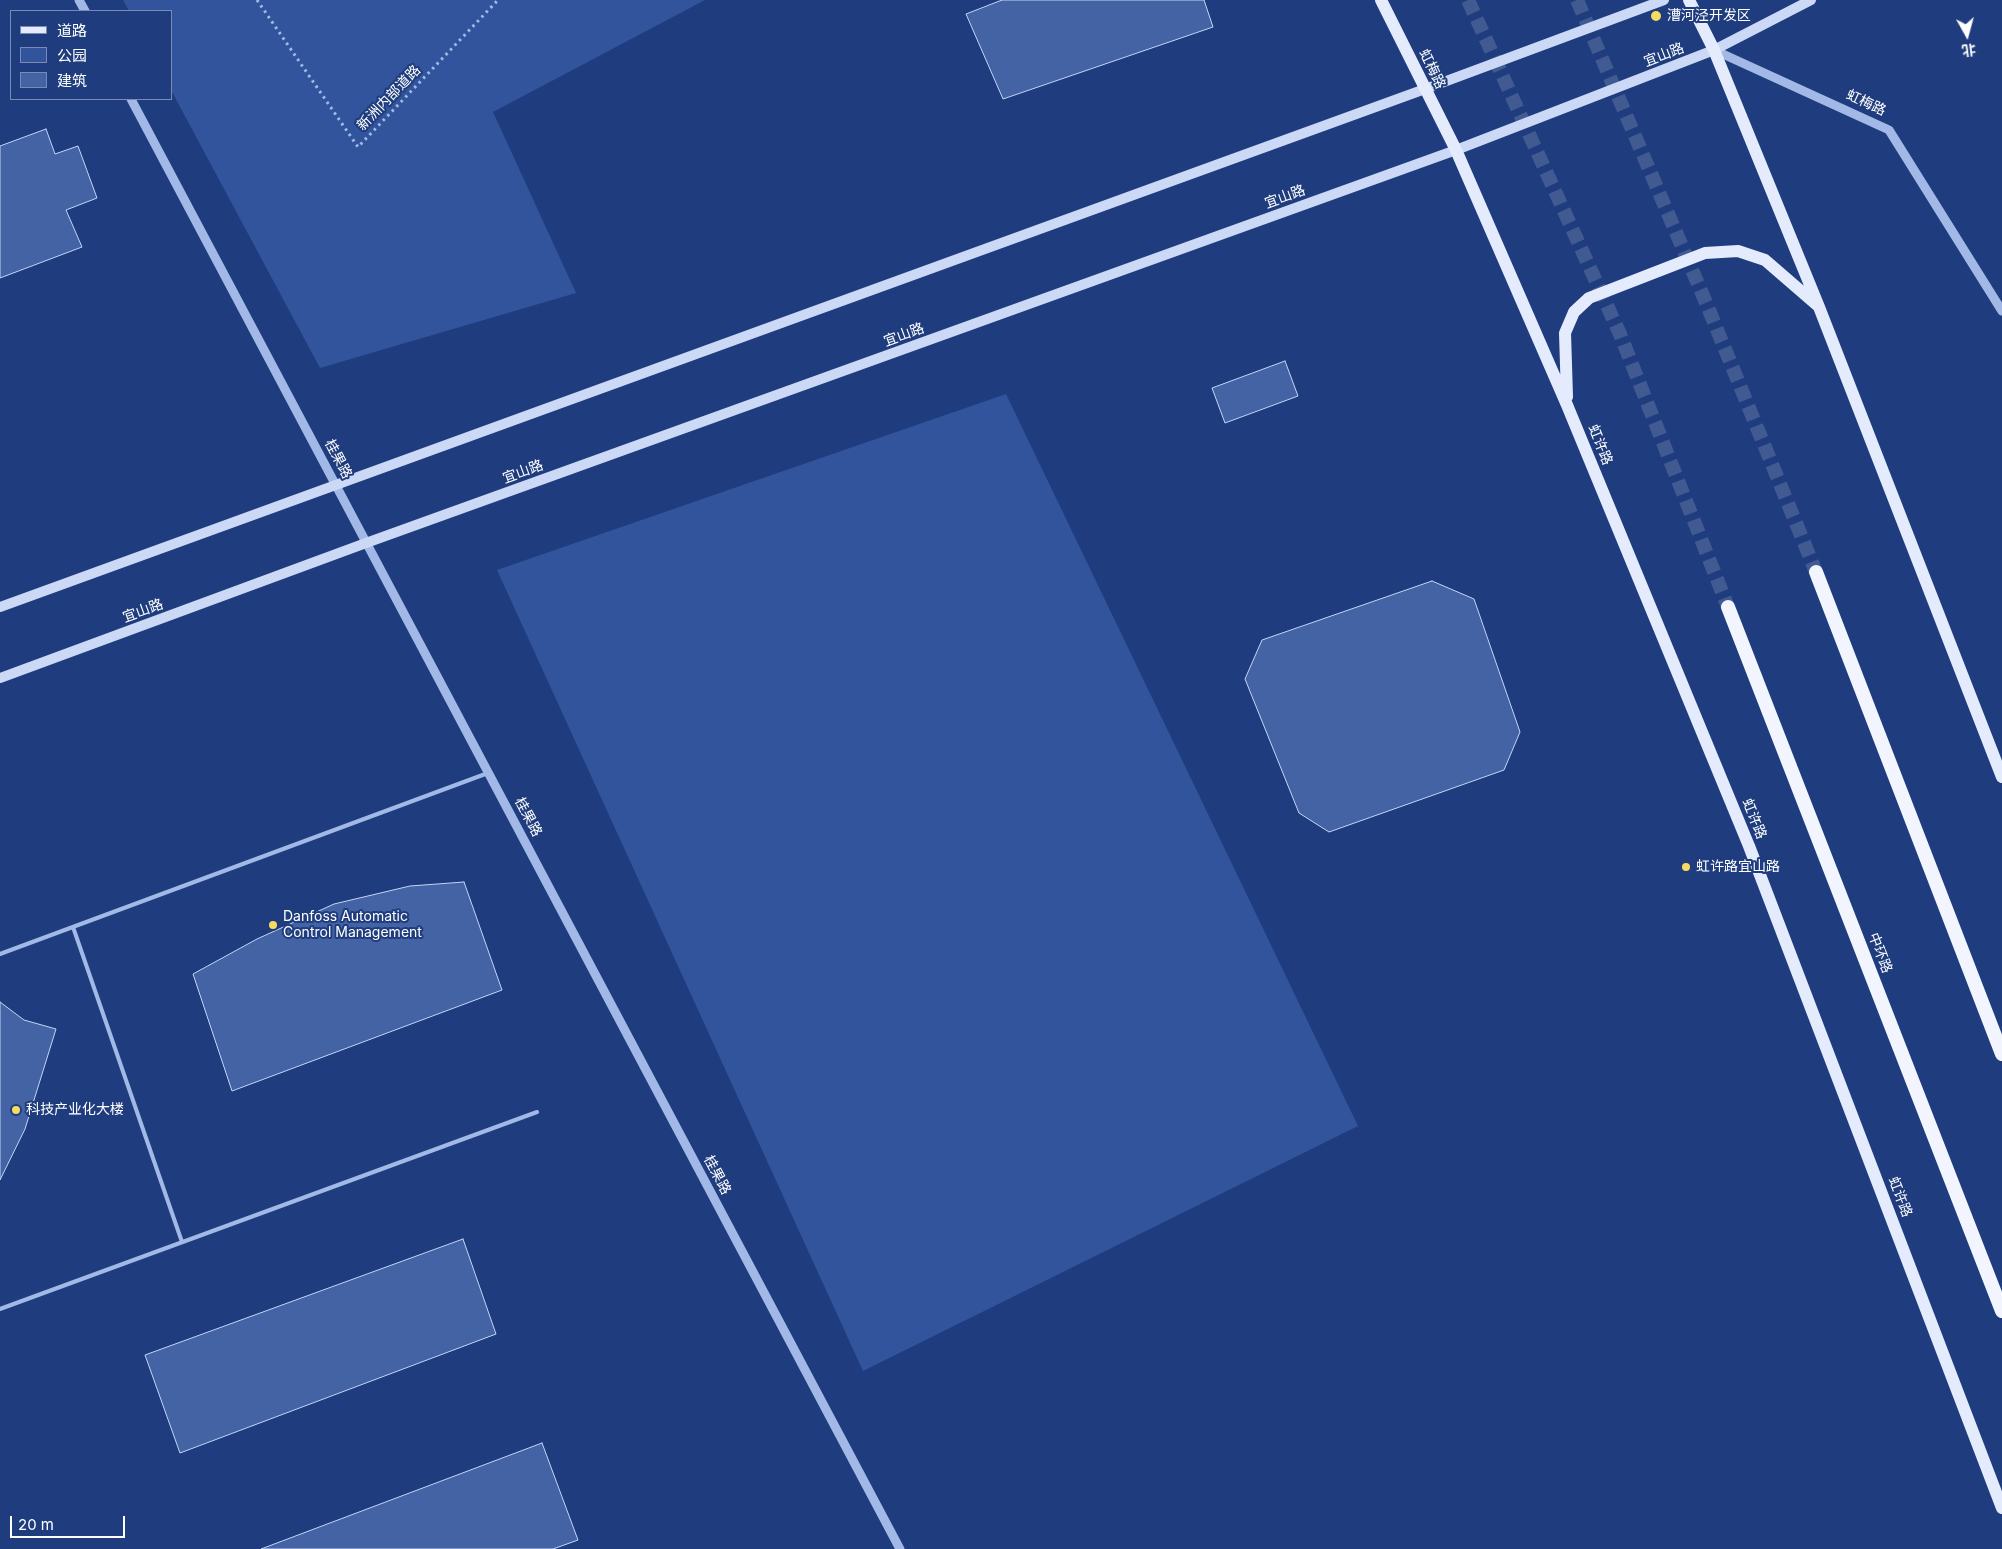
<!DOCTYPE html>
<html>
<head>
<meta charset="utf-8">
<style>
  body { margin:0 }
  #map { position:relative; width:2002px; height:1549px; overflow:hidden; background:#1f3d7e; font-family:Inter,"Noto Sans SC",sans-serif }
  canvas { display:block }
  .legend { position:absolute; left:10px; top:10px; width:162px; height:90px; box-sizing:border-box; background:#1f3d7e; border:1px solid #798bb2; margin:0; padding:6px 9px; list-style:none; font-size:15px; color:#fff }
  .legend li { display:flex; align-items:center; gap:10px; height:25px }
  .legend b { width:25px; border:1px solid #798bb2 }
  .north { position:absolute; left:1942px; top:10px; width:50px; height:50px; -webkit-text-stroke:4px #1f3d7e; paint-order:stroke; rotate:173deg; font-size:14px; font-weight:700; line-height:20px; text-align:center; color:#fff }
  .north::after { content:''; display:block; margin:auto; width:18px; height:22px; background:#fff; clip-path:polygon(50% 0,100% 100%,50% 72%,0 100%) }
  .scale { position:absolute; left:10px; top:1516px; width:115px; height:22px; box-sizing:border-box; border:2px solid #fff; border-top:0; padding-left:6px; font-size:15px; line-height:18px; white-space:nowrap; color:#fff; -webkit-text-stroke:4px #1f3d7e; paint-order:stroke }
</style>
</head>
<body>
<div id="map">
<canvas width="2002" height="1549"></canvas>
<ul class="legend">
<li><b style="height:6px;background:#e4ebfd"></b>道路</li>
<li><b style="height:14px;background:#31549c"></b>公园</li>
<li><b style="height:14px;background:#4363a5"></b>建筑</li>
</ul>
<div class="north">北</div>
<div class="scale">20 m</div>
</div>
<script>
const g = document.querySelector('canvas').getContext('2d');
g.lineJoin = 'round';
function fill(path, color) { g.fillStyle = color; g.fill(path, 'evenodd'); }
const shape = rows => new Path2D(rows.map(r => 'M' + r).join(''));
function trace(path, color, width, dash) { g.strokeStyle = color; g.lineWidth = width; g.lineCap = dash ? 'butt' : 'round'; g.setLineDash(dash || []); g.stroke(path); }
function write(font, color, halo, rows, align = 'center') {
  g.font = font + ' Inter,"Noto Sans SC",sans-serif'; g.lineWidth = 4; g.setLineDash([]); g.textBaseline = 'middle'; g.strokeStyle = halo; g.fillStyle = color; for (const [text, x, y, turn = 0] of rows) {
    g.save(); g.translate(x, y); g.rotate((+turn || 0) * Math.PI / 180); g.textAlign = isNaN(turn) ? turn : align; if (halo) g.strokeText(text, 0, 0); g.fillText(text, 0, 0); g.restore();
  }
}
fill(shape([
  [123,0,705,0,493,112,576,293,320,368,171,90,171,11,129,11],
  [1006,394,1358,1126,863,1371,497,570]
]), '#31549c');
const building = shape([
  [1002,0,1204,0,1213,27,1003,99,966,14,1002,0],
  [46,129,55,154,78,146,97,198,66,210,82,247,0,278,0,146,46,129],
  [1285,361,1298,396,1225,423,1212,388,1285,361],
  [1432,581,1474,599,1520,732,1504,770,1329,832,1299,813,1245,679,1262,640,1432,581],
  [464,882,502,990,232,1091,193,974,257,939,334,904,410,886,464,882],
  [0,1002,24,1020,56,1029,25,1129,0,1180,0,1002],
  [463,1239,496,1334,180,1453,145,1355,463,1239],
  [542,1443,578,1540,553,1549,261,1549,542,1443]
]);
fill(building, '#4363a5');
trace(building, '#c5d5f6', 1);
trace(shape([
  [1468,0,1620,334,1728,607],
  [1577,0,1707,305,1816,572]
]), '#415a91', 14, [14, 7]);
trace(shape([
  [257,0,358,147,498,0]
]), '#a2b9e7', 3, [2.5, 4]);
trace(shape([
  [73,927,182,1242],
  [0,954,488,773],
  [0,1309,537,1112]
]), '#a2b9e7', 4);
trace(shape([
  [79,0,85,11],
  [1714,50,1889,130,2002,311],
  [131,99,900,1549]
]), '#a2b9e7', 9);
trace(shape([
  [0,607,1425,89,1664,0],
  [0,678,366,543,1456,150,1714,50,1811,0]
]), '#ccd9f6', 10);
trace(shape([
  [1381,0,1456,150,1567,405,1749,846,2002,1508],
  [1689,0,1714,50,1819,307,2002,777],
  [1567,397,1565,333,1574,312,1589,298,1705,253,1738,251,1765,260,1817,305]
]), '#e4ebfd', 12);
trace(shape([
  [1816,572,2002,1054],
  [1728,607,2002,1311]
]), '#f2f5fe', 14);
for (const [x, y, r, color] of [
  [1656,16,6,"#f6dd61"],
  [1686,867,5,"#f6dd61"],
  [273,925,5,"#f6dd61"],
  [16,1110,5,"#f6dd61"]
]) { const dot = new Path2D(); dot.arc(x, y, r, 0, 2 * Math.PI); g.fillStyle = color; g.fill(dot); trace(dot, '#1f3d7e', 2); }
write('14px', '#fff', '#1f3d7e', [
  ["漕河泾开发区",1667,16],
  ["虹许路宜山路",1696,867],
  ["Danfoss Automatic",283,917],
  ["Control Management",283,933],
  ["科技产业化大楼",26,1110]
], 'left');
write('14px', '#fff', '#1f3d7e', [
  ["宜山路",1664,55,-21],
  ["虹梅路",1432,69,64],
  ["新洲内部道路",389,98,-46],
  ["虹梅路",1866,103,25],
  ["宜山路",1285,197,-20],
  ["宜山路",904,335,-20],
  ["虹许路",1600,445,68],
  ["桂果路",338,459,62],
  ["宜山路",523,472,-20],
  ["宜山路",143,611,-20],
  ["桂果路",528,817,62],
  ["虹许路",1754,819,68],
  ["中环路",1880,953,69],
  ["桂果路",717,1175,62],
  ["虹许路",1900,1197,69]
]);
</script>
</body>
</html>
